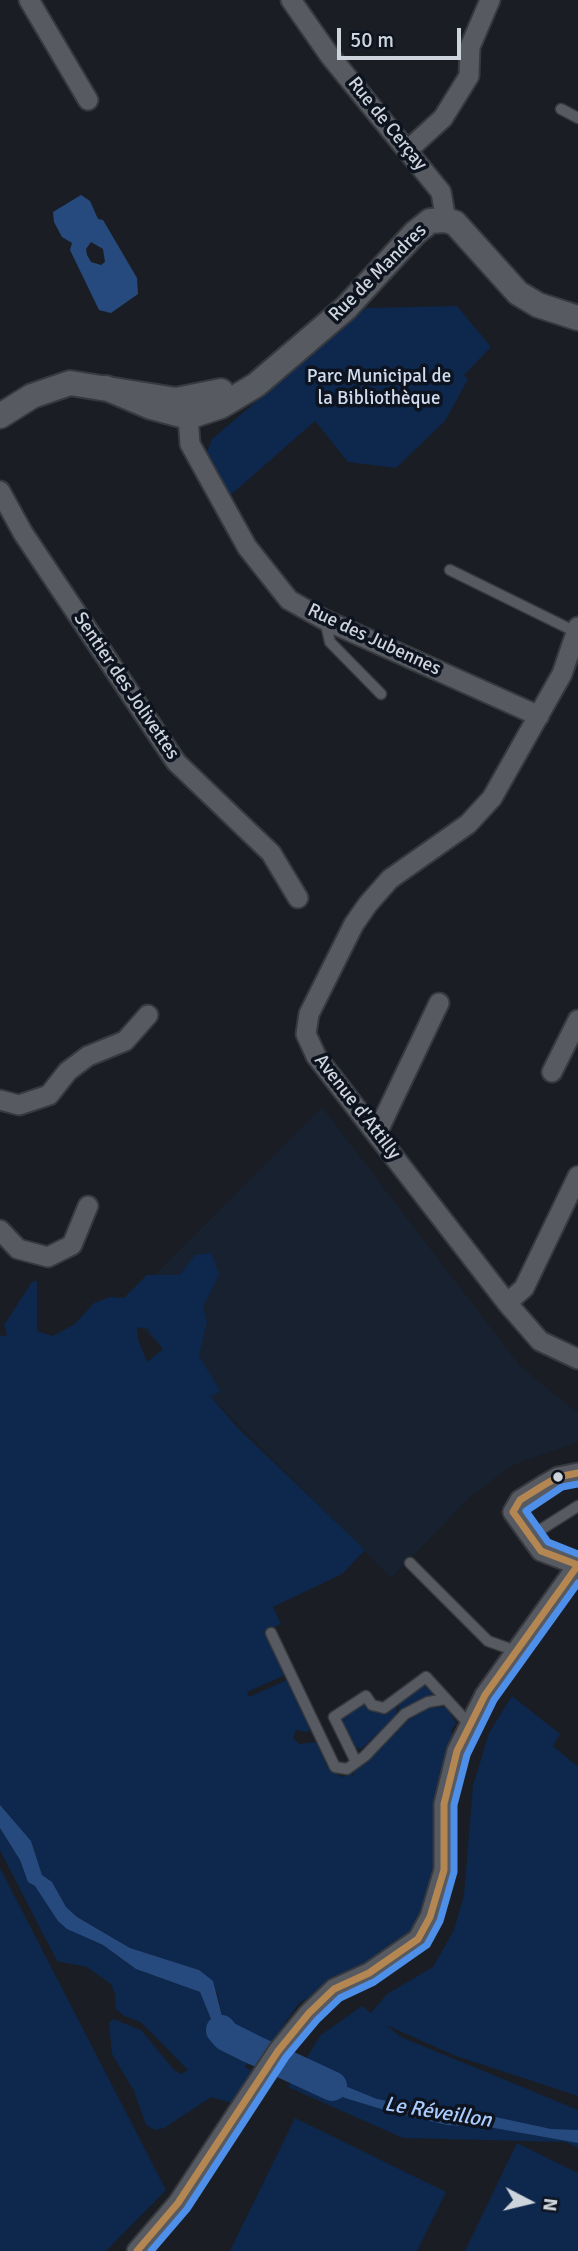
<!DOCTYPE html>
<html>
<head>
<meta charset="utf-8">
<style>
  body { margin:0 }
  #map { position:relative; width:578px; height:2251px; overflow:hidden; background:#1a1e24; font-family:Signika,sans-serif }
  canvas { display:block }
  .north { position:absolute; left:494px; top:2167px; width:70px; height:70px; -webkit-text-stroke:5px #0d141f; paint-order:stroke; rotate:97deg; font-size:19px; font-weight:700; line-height:28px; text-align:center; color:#ced4dc }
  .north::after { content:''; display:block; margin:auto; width:24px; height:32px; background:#ced4dc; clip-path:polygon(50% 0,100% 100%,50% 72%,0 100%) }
  .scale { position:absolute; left:337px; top:28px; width:124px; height:32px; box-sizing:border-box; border:4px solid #ced4dc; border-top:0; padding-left:9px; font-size:21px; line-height:24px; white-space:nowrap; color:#ced4dc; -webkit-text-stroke:5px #0d141f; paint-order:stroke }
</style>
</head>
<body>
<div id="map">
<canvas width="578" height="2251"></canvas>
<div class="north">N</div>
<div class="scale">50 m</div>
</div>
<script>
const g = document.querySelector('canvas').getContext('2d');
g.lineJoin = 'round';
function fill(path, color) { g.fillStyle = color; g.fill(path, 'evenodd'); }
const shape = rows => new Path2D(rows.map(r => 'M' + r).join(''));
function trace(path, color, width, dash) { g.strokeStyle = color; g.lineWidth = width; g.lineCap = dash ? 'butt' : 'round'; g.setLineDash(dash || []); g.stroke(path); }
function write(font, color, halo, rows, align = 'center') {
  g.font = font + ' Signika,sans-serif'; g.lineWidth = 7; g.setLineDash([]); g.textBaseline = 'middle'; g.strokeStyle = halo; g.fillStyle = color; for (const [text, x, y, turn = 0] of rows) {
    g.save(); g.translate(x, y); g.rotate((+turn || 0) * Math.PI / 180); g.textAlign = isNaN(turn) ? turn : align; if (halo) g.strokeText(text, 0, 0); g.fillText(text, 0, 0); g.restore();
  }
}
fill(shape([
  [322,1107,520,1366,578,1413,578,1442,513,1465,471,1496,391,1578,122,1308]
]), '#172130');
fill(shape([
  [457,306,491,347,464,375,468,379,445,421,396,468,348,462,315,421,226,499,207,452,212,439,366,308],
  [211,1253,219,1274,203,1307,207,1322,199,1356,221,1392,210,1396,238,1428,365,1550,342,1574,273,1607,281,1624,264,1631,285,1675,247,1692,249,1697,287,1680,310,1729,307,1732,296,1730,293,1738,299,1744,316,1742,327,1767,342,1777,351,1774,354,1777,353,1773,393,1731,427,1708,446,1707,456,1723,451,1730,453,1735,440,1772,435,1815,433,1890,412,1933,393,1952,299,2003,271,2043,261,2038,257,2045,223,2020,217,1992,199,1970,130,1948,77,1917,66,1907,52,1882,42,1875,31,1841,0,1805,0,1335,5,1337,7,1334,4,1325,32,1282,37,1281,37,1331,53,1336,75,1324,94,1303,110,1297,124,1298,147,1275,180,1275,195,1255],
  [146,1327,163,1349,147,1362,138,1339,137,1328],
  [426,1681,435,1692,398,1714,400,1701],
  [512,1696,560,1734,553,1746,578,1767,578,2096,456,2056,386,2025,401,2037,578,2110,578,2148,566,2142,403,2138,288,2087,321,2035,362,2006,371,2013,387,1994,433,1967,454,1930,464,1895,473,1786,489,1733],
  [361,1702,397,1703,396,1716,361,1749,355,1747,341,1718],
  [0,1828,20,1860,28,1882,35,1886,67,1929,103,1945,136,1969,200,1992,222,2045,250,2059,245,2067,253,2072,232,2103,211,2097,164,2128,155,2130,146,2125,134,2091,112,2054,109,2023,113,2019,141,2030,175,2071,181,2074,188,2070,141,2022,124,2016,116,2009,115,1994,111,1984,87,1967,57,1961,0,1850],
  [0,1868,166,2190,106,2251,0,2251],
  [295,2118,446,2192,417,2251,230,2251],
  [517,2143,578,2173,578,2251,465,2251]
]), '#0d274d');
fill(shape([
  [81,195,90,201,98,219,103,220,137,278,138,294,111,313,99,310,70,250,72,243,62,237,54,222,53,212],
  [91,242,103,249,105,262,101,265,91,262,87,255,86,249],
  [0,1805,31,1841,42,1875,52,1882,66,1907,77,1917,130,1948,199,1970,213,1981,223,2020,257,2045,250,2059,222,2046,200,1992,136,1969,103,1945,67,1929,58,1921,35,1886,28,1882,20,1860,0,1828],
  [299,2062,308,2071,377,2099,446,2112,477,2113,551,2129,578,2130,578,2143,494,2128,447,2125,391,2112,345,2098,291,2076]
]), '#274a7e');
trace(shape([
  [221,2030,226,2036,252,2049,332,2086]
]), '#274a7e', 30);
const service = shape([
  [561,109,578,118],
  [450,570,576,632],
  [325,620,330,642,381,694],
  [529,1537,578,1506],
  [410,1563,488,1641,516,1651],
  [271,1633,335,1767,347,1769,365,1756,405,1714,428,1702,446,1699],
  [356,1762,334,1717,366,1696,372,1705,384,1708,426,1677,469,1724]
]);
const minor = shape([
  [29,0,88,100],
  [291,0,330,56,441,192,446,220],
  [409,149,443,118,469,76,470,47,490,0],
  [188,417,190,444,247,547,289,600,325,620,539,716],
  [0,491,23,533,176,762,271,853,298,898],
  [578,627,562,674,492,798,468,824,390,879,368,904,354,924,309,1014,306,1034,316,1056,507,1303,540,1341,578,1359],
  [552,1072,578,1020],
  [0,1100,19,1105,49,1095,68,1071,88,1056,125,1041,148,1015],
  [377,1133,439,1003],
  [0,1230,18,1249,48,1257,72,1245,88,1206],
  [507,1303,524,1288,578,1176],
  [578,1565,541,1551,513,1512,520,1500,544,1485,558,1477,578,1473],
  [137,2251,178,2203,278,2051,309,2013,334,1989,369,1973,418,1939,430,1917,444,1870,444,1804,457,1751,485,1695,578,1565]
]);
const tertiary = shape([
  [106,388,151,407,188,417,221,406,256,385,346,308,415,233,430,221,446,220,455,223,518,293,538,305,578,318],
  [0,416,32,396,70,383,176,400,221,391]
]);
trace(service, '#36393e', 13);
trace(minor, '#36393e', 23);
trace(tertiary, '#36393e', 28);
trace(service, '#575a60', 10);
trace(minor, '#575a60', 19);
trace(tertiary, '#575a60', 24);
trace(shape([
  [578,1473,558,1477,544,1485,520,1500,513,1512,541,1551,578,1565],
  [137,2251,178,2203,278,2051,309,2013,334,1989,369,1973,418,1939,430,1917,444,1870,444,1804,457,1751,485,1695,578,1565]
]), '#b48652', 7);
trace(shape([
  [578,1484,562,1487,526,1511,548,1542,578,1554],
  [151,2251,187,2209,286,2057,317,2020,340,1998,374,1982,427,1945,440,1921,454,1872,454,1805,467,1755,494,1700,578,1583]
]), '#4d8fe9', 7);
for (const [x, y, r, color] of [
  [558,1477,6,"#ced4dc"]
]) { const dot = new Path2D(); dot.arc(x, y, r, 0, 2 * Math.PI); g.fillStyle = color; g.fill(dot); trace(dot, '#0d141f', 2.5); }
write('19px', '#ced4dc', '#0d141f', [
  ["Rue de Cerçay",387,124,51],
  ["Rue de Mandres",378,273,-45],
  ["Rue des Jubennes",374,640,25],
  ["Sentier des Jolivettes",126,686,56],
  ["Avenue d'Attilly",357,1107,52]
]);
write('19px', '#d1dcee', '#0d141f', [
  ["Parc Municipal de",379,377],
  ["la Bibliothèque",379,399]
]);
write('italic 21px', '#acf', '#0d141f', [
  ["Le Réveillon",438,2113,9]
]);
</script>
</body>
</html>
